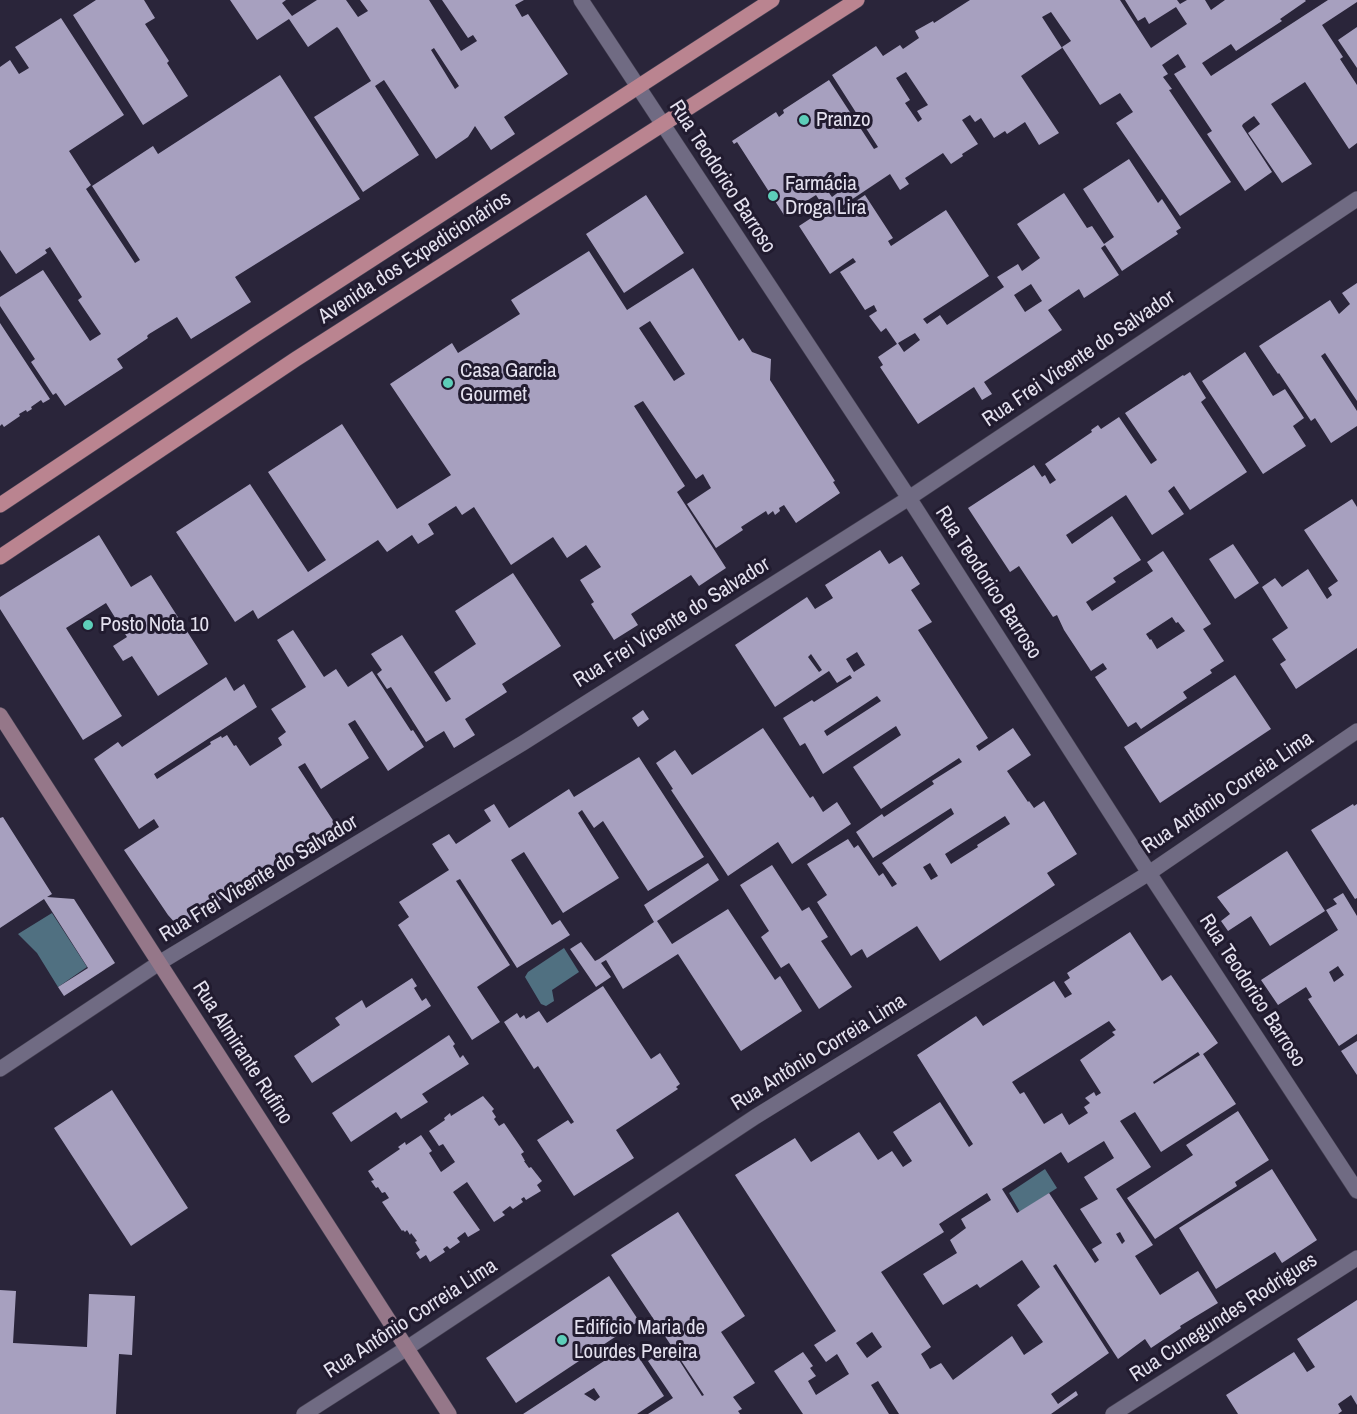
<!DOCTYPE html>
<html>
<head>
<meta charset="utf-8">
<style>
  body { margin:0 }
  canvas { display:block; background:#2a253a }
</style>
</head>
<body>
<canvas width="1357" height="1414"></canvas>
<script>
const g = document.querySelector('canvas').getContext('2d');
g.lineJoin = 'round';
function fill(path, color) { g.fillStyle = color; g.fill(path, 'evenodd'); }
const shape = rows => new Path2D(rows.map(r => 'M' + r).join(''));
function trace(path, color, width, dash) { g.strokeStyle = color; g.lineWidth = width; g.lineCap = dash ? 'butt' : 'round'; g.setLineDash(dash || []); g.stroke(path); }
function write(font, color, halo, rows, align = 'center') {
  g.font = font + ' "Archivo Narrow",sans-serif'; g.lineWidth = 6; g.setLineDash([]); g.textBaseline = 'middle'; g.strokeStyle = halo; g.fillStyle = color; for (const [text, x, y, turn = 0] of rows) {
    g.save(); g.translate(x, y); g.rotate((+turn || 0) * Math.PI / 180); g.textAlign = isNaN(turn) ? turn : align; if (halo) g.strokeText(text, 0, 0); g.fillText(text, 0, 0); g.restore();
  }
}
fill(shape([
  [52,913,87,967,58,987,37,953,18,934],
  [564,948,579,972,552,990,554,1001,546,1006,541,1004,525,977,528,972],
  [1045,1169,1057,1188,1020,1212,1009,1193]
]), '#507081');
fill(shape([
  [96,0,144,0,155,18,145,24,169,61,167,63,188,96,143,125,73,15],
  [230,0,286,0,282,3,292,16,317,0,346,0,358,17,368,11,360,0,429,0,461,51,477,41,473,35,468,38,442,0,524,0,515,5,522,17,528,14,568,74,504,117,515,134,491,150,475,126,468,137,436,159,384,80,375,86,419,155,363,192,314,117,371,81,339,29,337,27,308,47,289,19,257,40],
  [434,48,459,86,455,89,431,50],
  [970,0,1120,0,1151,48,1187,24,1176,7,1149,24,1145,17,1138,21,1125,0,1177,0,1180,4,1187,0,1205,0,1211,10,1225,0,1305,0,1306,1,1280,19,1282,21,1236,51,1231,44,1202,63,1211,76,1328,0,1357,0,1357,2,1322,25,1343,57,1340,59,1357,85,1357,143,1349,149,1305,82,1271,104,1312,164,1282,183,1248,133,1260,124,1254,116,1243,124,1242,126,1272,172,1245,191,1207,134,1212,131,1174,74,1186,67,1178,54,1162,65,1168,74,1163,77,1172,89,1169,90,1231,182,1180,216,1116,123,1133,112,1120,93,1100,105,1062,47,1071,41,1051,12,1042,17,1062,48,1021,76,1059,133,1039,145,1025,122,1007,134,1005,131,994,138,981,118,975,122,970,115,962,120,978,144,962,154,963,156,951,164,943,153,905,178,909,184,900,190,890,174,839,208,841,211,865,195,893,238,888,241,891,246,946,210,989,276,923,319,927,324,940,315,947,325,1004,287,997,277,1018,264,1022,271,1040,258,1017,224,1064,193,1087,228,1092,226,1104,244,1114,237,1083,189,1129,159,1158,203,1162,199,1181,228,1176,231,1178,234,1122,271,1105,245,1101,248,1119,275,1084,298,1079,289,1048,310,1062,330,984,382,992,394,982,400,974,387,918,424,880,367,883,365,878,357,897,344,886,328,881,332,869,316,877,311,874,305,865,310,840,272,856,262,853,258,830,274,799,226,825,209,816,195,784,215,737,142,734,144,732,141,776,112,779,117,784,113,783,110,829,80,874,149,878,147,832,75,876,46,883,56,900,45,903,49,919,38,915,31,933,21,934,23],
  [906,72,928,105,917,111,922,119,918,122,905,103,910,100,896,78],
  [828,174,840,191,832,197,820,180],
  [1031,284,1042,301,1025,312,1014,295],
  [915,333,920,340,904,352,898,343],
  [61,18,124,115,69,151,91,185,86,189,135,263,140,260,92,186,153,146,158,154,280,75,360,199,235,277,251,302,191,339,177,317,149,334,147,336,148,338,117,359,123,368,65,406,56,393,53,395,31,362,35,359,0,306,0,297,43,270,90,341,101,334,80,303,78,300,82,297,50,247,45,250,47,253,16,274,0,250,0,67,10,60,19,74,29,68,15,47],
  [1357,27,1357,68,1338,40],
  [646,195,684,253,624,293,586,234],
  [589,251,627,310,693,268,739,341,743,338,752,352,771,359,770,380,835,481,833,482,840,493,796,523,784,505,779,508,780,511,775,515,773,511,768,515,766,511,741,527,743,530,716,548,687,504,711,488,703,474,696,479,643,401,634,406,685,486,677,492,726,568,699,586,691,575,631,614,638,625,614,640,591,604,594,602,580,580,601,567,586,545,567,558,553,537,511,565,474,507,462,515,456,506,428,524,434,534,418,544,412,535,387,552,378,540,258,619,253,610,235,622,176,532,250,484,308,572,326,560,268,472,342,424,397,509,451,475,390,384,452,343,458,353,520,314,511,300],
  [650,321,685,374,674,381,639,328],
  [1357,283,1357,401,1325,353,1321,356,1357,411,1357,426,1331,443,1315,418,1311,421,1279,373,1278,374,1259,346,1330,300,1339,314,1350,304,1342,293],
  [0,323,50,399,43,403,41,400,31,407,32,409,27,412,26,410,19,414,20,416,4,427,2,424,0,426],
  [1245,352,1273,396,1285,389,1304,418,1293,426,1306,446,1263,474,1202,381],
  [1190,372,1206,398,1201,402,1247,472,1190,510,1174,486,1168,491,1184,514,1152,535,1126,495,1066,535,1072,544,1112,516,1141,560,1113,578,1116,582,1086,602,1092,611,1153,571,1147,562,1163,551,1211,624,1203,629,1224,661,1210,670,1212,673,1183,692,1187,698,1141,729,1136,722,1128,727,1095,677,1107,669,1103,663,1091,671,1064,630,1057,615,1053,617,1019,566,1010,572,968,508,1034,465,1042,477,1045,475,1050,484,1056,480,1045,464,1092,432,1091,430,1098,425,1101,429,1119,417,1151,464,1157,460,1125,413,1183,375,1184,376],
  [1172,617,1176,623,1178,622,1185,631,1157,649,1151,639,1150,640,1146,634],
  [1352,499,1357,507,1357,648,1296,689,1280,664,1286,660,1272,639,1288,628,1262,587,1275,578,1282,587,1308,569,1327,599,1332,595,1328,588,1338,581,1304,530],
  [99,535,131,587,151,575,208,664,158,696,132,656,123,661,113,646,127,637,106,603,66,628,122,716,83,740,0,609,0,597],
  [1233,544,1259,583,1235,599,1209,559],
  [880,550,889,564,902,556,920,584,911,590,932,622,918,630,988,738,976,746,979,751,1013,728,1031,755,1007,771,1028,802,1029,801,1034,808,1044,801,1077,854,1047,873,1055,885,940,961,917,926,867,958,862,949,851,956,817,902,827,895,807,864,848,839,854,848,858,845,879,876,883,873,892,887,897,884,882,863,954,814,951,808,873,858,856,832,882,814,884,817,934,784,932,781,962,762,959,758,881,809,853,767,901,735,896,726,823,774,805,743,800,746,783,718,812,700,814,702,852,678,850,675,837,683,829,671,775,707,735,645,807,597,815,609,833,598,825,585],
  [857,652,865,665,854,672,846,659],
  [811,654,822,670,819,672,808,657],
  [877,696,881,701,827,736,824,731],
  [1005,816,1010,824,977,845,978,847,951,864,945,854],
  [930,863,938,876,931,880,923,867],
  [513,573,561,646,502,684,507,692,465,719,475,735,454,748,444,731,426,742,391,687,387,689,377,674,382,670,371,654,402,635,446,702,451,699,434,672,476,644,455,611],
  [293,630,324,677,336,669,348,687,372,671,411,731,413,730,424,747,388,771,355,720,348,724,369,758,321,789,305,763,298,767,336,825,187,922,176,924,168,915,124,850,159,827,154,819,139,829,94,759,118,742,122,747,226,677,234,691,244,684,257,707,154,774,157,779,208,746,211,744,210,742,221,736,222,738,227,735,234,746,236,745,250,766,282,745,278,738,286,732,271,709,306,687,277,640],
  [1235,675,1271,729,1160,803,1124,747],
  [643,710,649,719,638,727,632,718],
  [763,728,810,798,813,796,823,812,837,802,851,824,792,864,778,842,728,876,671,790,673,789,656,763,675,750,692,775],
  [639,757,704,857,648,891,603,821,594,828,582,810,578,813,619,878,563,913,524,852,511,860,552,925,560,920,570,935,517,968,460,879,456,881,510,965,477,987,500,1022,472,1040,398,925,409,917,399,902,449,870,432,844,449,834,456,844,491,821,484,810,494,804,509,828,569,789,574,797],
  [1353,804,1354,806,1357,804,1357,898,1355,899,1311,830],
  [3,817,52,894,47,897,74,899,115,963,64,996,58,987,88,968,44,899,0,928,0,818],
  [1287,851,1325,911,1270,946,1251,916,1228,931,1221,921,1230,914,1217,897],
  [708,863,719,880,657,921,672,944,728,909,775,980,780,976,802,1011,741,1051,678,954,623,989,606,960,601,963,611,977,596,987,570,949,581,942,595,961,599,959,654,922,644,905],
  [772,865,802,911,809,907,828,937,821,941,852,987,819,1009,789,963,781,968,761,937,769,931,740,885],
  [1343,893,1357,916,1357,1034,1339,1046,1308,999,1312,997,1306,987,1278,1005,1261,980,1338,930,1326,910,1337,904,1333,899],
  [1338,966,1344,975,1334,982,1329,972],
  [1130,932,1162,981,1171,975,1218,1043,1203,1054,1236,1104,1161,1152,1135,1112,1120,1121,1151,1167,1116,1189,1153,1245,1135,1256,1160,1295,1198,1271,1218,1303,1180,1326,1181,1328,1151,1348,1145,1339,1118,1359,1056,1264,1053,1266,1109,1353,1051,1394,1058,1404,1076,1391,1078,1395,1051,1414,899,1414,878,1381,871,1385,889,1414,803,1414,774,1371,803,1352,813,1366,810,1368,816,1376,808,1381,816,1395,849,1374,837,1354,826,1362,814,1345,836,1331,735,1175,795,1138,811,1162,859,1132,878,1160,892,1151,903,1167,912,1161,893,1132,940,1102,969,1147,973,1144,917,1055,976,1016,983,1026,1054,981,1065,998,1072,994,1064,982,1070,978,1067,973],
  [1109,1021,1116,1030,1112,1032,1115,1035,1080,1060,1101,1093,1096,1096,1094,1092,1085,1098,1090,1103,1084,1107,1088,1113,1069,1125,1062,1113,1044,1124,1024,1092,1020,1094,1012,1082],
  [1198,1052,1200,1055,1154,1084,1153,1082],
  [1104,1141,1114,1158,1084,1177,1098,1199,1080,1209,1102,1243,1092,1249,1099,1260,1095,1263,1049,1193,1017,1213,1002,1189,1061,1152,1068,1163],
  [987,1193,991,1200,961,1219,966,1228,950,1240,957,1253,923,1274,943,1305,977,1284,980,1288,1022,1260,1040,1287,1017,1305,1043,1342,1024,1355,1012,1336,953,1380,941,1363,930,1369,921,1354,931,1347,881,1272,944,1232,939,1224],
  [1120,1232,1125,1241,1122,1244,1116,1234],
  [872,1332,882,1347,867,1358,856,1343],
  [412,978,417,986,414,988,422,1001,426,998,431,1006,312,1083,294,1056,340,1025,335,1018,362,1000,366,1008],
  [603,986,651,1059,660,1053,680,1084,676,1087,678,1089,616,1130,634,1158,574,1196,537,1140,568,1120,571,1124,574,1122,538,1066,534,1069,504,1022,517,1013,520,1018,524,1015,526,1019,539,1011,547,1023],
  [449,1035,455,1044,453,1046,460,1058,463,1055,469,1064,422,1094,428,1102,401,1119,396,1112,351,1142,332,1113],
  [1357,1041,1357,1075,1341,1051],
  [112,1090,188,1208,131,1246,54,1128],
  [483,1096,494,1109,492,1111,496,1117,494,1119,499,1126,504,1123,524,1152,521,1154,525,1161,524,1161,529,1168,531,1167,542,1181,537,1185,541,1191,526,1200,524,1197,521,1199,523,1202,513,1209,510,1206,502,1212,505,1215,494,1222,467,1182,453,1192,480,1230,468,1237,465,1232,457,1238,460,1242,450,1249,447,1246,443,1249,445,1252,430,1262,426,1255,420,1259,416,1253,420,1250,415,1242,417,1241,411,1233,410,1235,407,1230,405,1232,403,1230,402,1231,382,1202,389,1198,385,1192,382,1193,378,1187,376,1188,371,1181,374,1180,368,1171,400,1149,398,1147,405,1142,406,1145,421,1135,432,1151,429,1153,441,1172,455,1162,443,1144,439,1146,429,1131,445,1120,444,1118,450,1113,451,1116],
  [1238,1111,1269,1160,1235,1182,1237,1186,1155,1239,1127,1198,1193,1155,1186,1145],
  [1272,1169,1317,1240,1282,1263,1275,1252,1216,1289,1179,1228],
  [678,1212,745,1316,721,1332,755,1383,733,1397,742,1409,738,1411,740,1414,648,1414,673,1398,648,1361,670,1346,702,1396,704,1395,611,1255],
  [609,1276,639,1321,516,1403,486,1358],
  [0,1290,16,1291,13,1343,87,1347,89,1294,135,1296,132,1355,119,1354,116,1414,0,1414],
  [1357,1300,1357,1405,1351,1395,1338,1404,1342,1411,1338,1414,1238,1414,1226,1395,1294,1352,1307,1372,1315,1367,1297,1339],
  [630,1344,664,1396,637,1414,523,1414],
  [594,1388,600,1397,595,1401,584,1394]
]), '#a7a0bf');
const street = shape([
  [581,0,909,498,1149,873,1357,1191],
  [0,1069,159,963,523,743,909,498,1357,199],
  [304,1414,407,1348,755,1117,1149,873,1357,731],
  [1113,1414,1357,1258]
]);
const secondary = shape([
  [0,715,449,1414]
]);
const primary = shape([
  [0,505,255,335,772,0],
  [0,557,296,359,857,0]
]);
trace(street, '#454152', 16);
trace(secondary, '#454152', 16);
trace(primary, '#454152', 16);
trace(street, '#706b83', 15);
trace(secondary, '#957789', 15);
trace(primary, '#ba8490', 15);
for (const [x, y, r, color] of [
  [804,120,6,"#5dceb9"],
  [773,196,6,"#5dceb9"],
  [448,383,6,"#5dceb9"],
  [88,625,6,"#5dceb9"],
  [562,1340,6,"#5dceb9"]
]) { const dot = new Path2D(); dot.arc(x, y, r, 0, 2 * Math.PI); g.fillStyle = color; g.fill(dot); trace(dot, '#211b2f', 2); }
write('21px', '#e4e1ef', '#211b2f', [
  ["Pranzo",816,120],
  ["Farmácia",785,184],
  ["Droga Lira",785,208],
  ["Casa Garcia",460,371],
  ["Gourmet",460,395],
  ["Posto Nota 10",100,625],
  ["Edifício Maria de",574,1328],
  ["Lourdes Pereira",574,1352]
], 'left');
write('21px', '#e4e1ef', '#211b2f', [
  ["Rua Teodorico Barroso",722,177,57],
  ["Avenida dos Expedicionários",415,258,-33],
  ["Rua Frei Vicente do Salvador",1079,359,-34],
  ["Rua Teodorico Barroso",988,583,57],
  ["Rua Frei Vicente do Salvador",672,623,-32],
  ["Rua Antônio Correia Lima",1228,793,-34],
  ["Rua Frei Vicente do Salvador",259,879,-31],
  ["Rua Teodorico Barroso",1252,991,57],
  ["Rua Almirante Rufino",242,1053,57],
  ["Rua Antônio Correia Lima",819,1053,-32],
  ["Rua Cunegundes Rodrigues",1224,1318,-33],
  ["Rua Antônio Correia Lima",411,1319,-33]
]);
</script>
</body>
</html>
